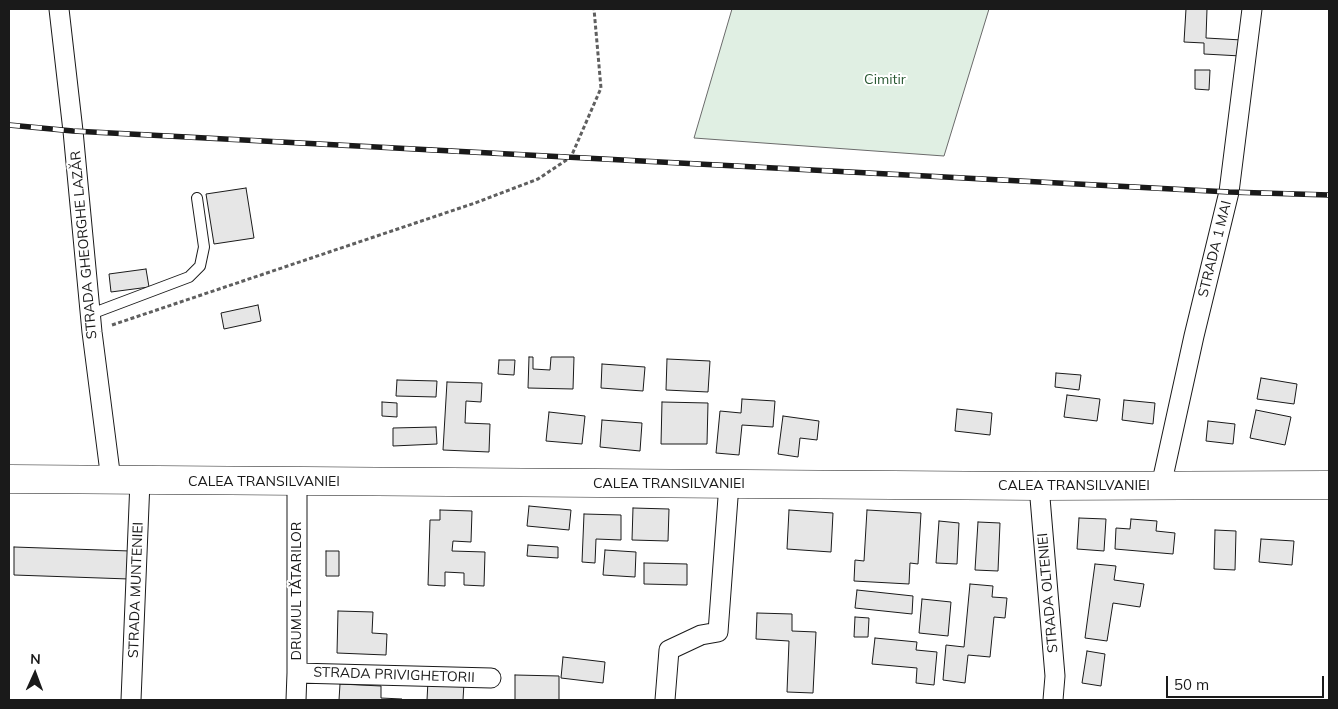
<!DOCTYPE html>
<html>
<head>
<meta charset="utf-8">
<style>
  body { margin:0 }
  #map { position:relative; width:1338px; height:709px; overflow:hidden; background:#fff; font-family:Mulish,sans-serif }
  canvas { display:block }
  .frame { position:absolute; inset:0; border:10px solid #1a1a1a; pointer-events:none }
  .north { position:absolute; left:10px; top:649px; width:50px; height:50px; -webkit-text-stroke:4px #fff; paint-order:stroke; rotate:2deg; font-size:14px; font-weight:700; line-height:20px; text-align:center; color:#1a1a1a }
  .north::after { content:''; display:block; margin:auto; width:18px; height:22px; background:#1a1a1a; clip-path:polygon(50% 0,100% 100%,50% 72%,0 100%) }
  .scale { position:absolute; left:1166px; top:676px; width:158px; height:22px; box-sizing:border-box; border:2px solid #1a1a1a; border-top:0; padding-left:6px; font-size:15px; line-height:18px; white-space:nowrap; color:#1a1a1a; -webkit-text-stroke:4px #fff; paint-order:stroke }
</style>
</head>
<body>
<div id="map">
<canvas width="1338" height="709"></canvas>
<div class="frame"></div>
<div class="north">N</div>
<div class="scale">50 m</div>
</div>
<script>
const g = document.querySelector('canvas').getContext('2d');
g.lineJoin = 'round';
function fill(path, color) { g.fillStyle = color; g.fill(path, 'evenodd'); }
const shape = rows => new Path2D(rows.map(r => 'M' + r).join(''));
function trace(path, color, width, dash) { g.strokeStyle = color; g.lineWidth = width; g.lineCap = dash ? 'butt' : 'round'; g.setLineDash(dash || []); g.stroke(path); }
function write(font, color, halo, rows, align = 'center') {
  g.font = font + ' Mulish,sans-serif'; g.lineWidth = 4; g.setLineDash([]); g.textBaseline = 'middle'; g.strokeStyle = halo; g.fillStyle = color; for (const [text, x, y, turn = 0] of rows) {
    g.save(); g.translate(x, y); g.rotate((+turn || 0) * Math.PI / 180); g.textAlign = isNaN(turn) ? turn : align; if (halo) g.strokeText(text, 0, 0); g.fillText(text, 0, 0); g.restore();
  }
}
const green = shape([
  [732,9,989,9,944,156,694,138,732,9]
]);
fill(green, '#e0efe3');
trace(green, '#6a6a6a', 1);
const building = shape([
  [1186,9,1207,9,1206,38,1242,40,1241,56,1204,54,1204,43,1184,42,1186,9],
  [1195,70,1210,70,1209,90,1195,89,1195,70],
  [246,188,254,238,214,244,206,194,246,188],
  [146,269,149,287,111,292,109,274,146,269],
  [258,305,261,321,224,329,221,313,258,305],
  [529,357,533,357,533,369,550,370,551,357,574,357,573,389,528,388,529,357],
  [667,359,710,361,708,392,666,390,667,359],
  [499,360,515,360,514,375,498,374,499,360],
  [602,364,645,367,643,391,601,388,602,364],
  [1056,373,1081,375,1079,390,1055,387,1056,373],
  [1261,378,1297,384,1294,404,1257,399,1261,378],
  [397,380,437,381,436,397,396,396,397,380],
  [447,382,482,383,481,402,466,401,465,423,490,424,489,452,443,450,447,382],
  [1067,395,1100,399,1097,421,1064,417,1067,395],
  [742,399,775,401,773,427,742,425,739,455,716,453,720,411,741,413,742,399],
  [1124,400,1155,403,1153,424,1122,420,1124,400],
  [382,402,397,403,397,417,382,416,382,402],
  [662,402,708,403,707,444,661,444,662,402],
  [957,409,992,413,990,435,955,431,957,409],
  [1256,410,1291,417,1285,445,1250,438,1256,410],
  [549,412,585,416,582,444,546,441,549,412],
  [783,416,819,421,817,440,800,438,798,457,778,454,783,416],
  [602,420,642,423,640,451,600,447,602,420],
  [1208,421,1235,424,1233,444,1206,441,1208,421],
  [436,427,437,444,393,446,393,428,436,427],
  [529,506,571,510,569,530,527,526,529,506],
  [633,508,669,509,668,541,632,540,633,508],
  [440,510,472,511,471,542,453,541,452,551,485,552,484,586,464,585,464,573,445,572,445,586,428,585,430,520,440,520,440,510],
  [789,510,833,513,831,552,787,549,789,510],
  [867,510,921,513,918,564,910,563,909,584,854,581,855,560,864,561,867,510],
  [584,514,621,515,621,540,596,539,595,563,582,562,584,514],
  [1079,518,1106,519,1104,551,1077,549,1079,518],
  [1131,519,1157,521,1156,531,1175,533,1173,554,1115,549,1116,528,1130,529,1131,519],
  [939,521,959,523,957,564,936,563,939,521],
  [978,522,1000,523,998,571,975,570,978,522],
  [1215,530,1236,531,1235,570,1214,569,1215,530],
  [1261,539,1294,541,1292,565,1259,562,1261,539],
  [528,545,558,547,558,558,527,556,528,545],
  [14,547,130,551,129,579,14,575,14,547],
  [605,550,636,552,635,577,603,575,605,550],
  [326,551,339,551,339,576,326,576,326,551],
  [644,563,687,564,687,585,644,584,644,563],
  [1095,564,1116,566,1114,580,1144,584,1140,607,1113,603,1107,641,1085,638,1095,564],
  [970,584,993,586,992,597,1007,598,1005,618,994,617,990,657,968,655,965,683,943,680,946,645,964,647,970,584],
  [857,590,913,596,912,614,855,608,857,590],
  [922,599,951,602,948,636,919,633,922,599],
  [338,611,373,612,372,633,387,634,386,655,337,653,338,611],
  [757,613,792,614,792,631,816,632,813,693,787,692,789,641,756,639,757,613],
  [855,617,869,618,868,637,854,637,855,617],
  [875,638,917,642,916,650,937,652,934,685,916,683,917,668,872,664,875,638],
  [1087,651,1105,654,1101,686,1082,683,1087,651],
  [563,657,605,662,603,683,561,678,563,657],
  [515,675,559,676,559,700,515,700,515,675],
  [428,681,464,683,463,700,427,700,428,681],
  [340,684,381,686,381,698,402,699,402,700,339,700,340,684]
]);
fill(building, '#e6e6e6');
trace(building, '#1a1a1a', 1);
const service = shape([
  [91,314,189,277,200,266,204,247,197,198]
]);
const minor = shape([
  [59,9,73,131,92,332,111,480],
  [1039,486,1055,676,1053,700],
  [1161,486,1194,336,1229,192,1252,9],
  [297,673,491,678],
  [131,700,140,481],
  [296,700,297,673,297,482],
  [665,700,669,650,701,635,718,632,729,484]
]);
const trunk = shape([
  [9,479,1039,486,1329,485]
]);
trace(service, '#1a1a1a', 12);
trace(minor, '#1a1a1a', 21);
trace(trunk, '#1a1a1a', 29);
trace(shape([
  [112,325,475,203,538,179,571,157,601,88,594,9]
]), '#5f5f5f', 3, [4, 2.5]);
trace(service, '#fff', 10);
trace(minor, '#fff', 19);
trace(trunk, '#fff', 28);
const rail = shape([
  [9,125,73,131,1229,192,1329,195]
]);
trace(rail, '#1a1a1a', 5.5);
trace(rail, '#fff', 4, [11]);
write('14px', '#2b5a34', '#fff', [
  ["Cimitir",885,80]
]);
write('14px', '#1a1a1a', '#fff', [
  ["STRADA GHEORGHE LAZĂR",84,245,-95],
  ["STRADA 1 MAI",1215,249,-76],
  ["CALEA TRANSILVANIEI",264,482],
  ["CALEA TRANSILVANIEI",669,484],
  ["CALEA TRANSILVANIEI",1074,486],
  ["STRADA MUNTENIEI",136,590,-88],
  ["DRUMUL TĂTARILOR",297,591,-90],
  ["STRADA OLTENIEI",1048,593,-95],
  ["STRADA PRIVIGHETORII",394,675,2]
]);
</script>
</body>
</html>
